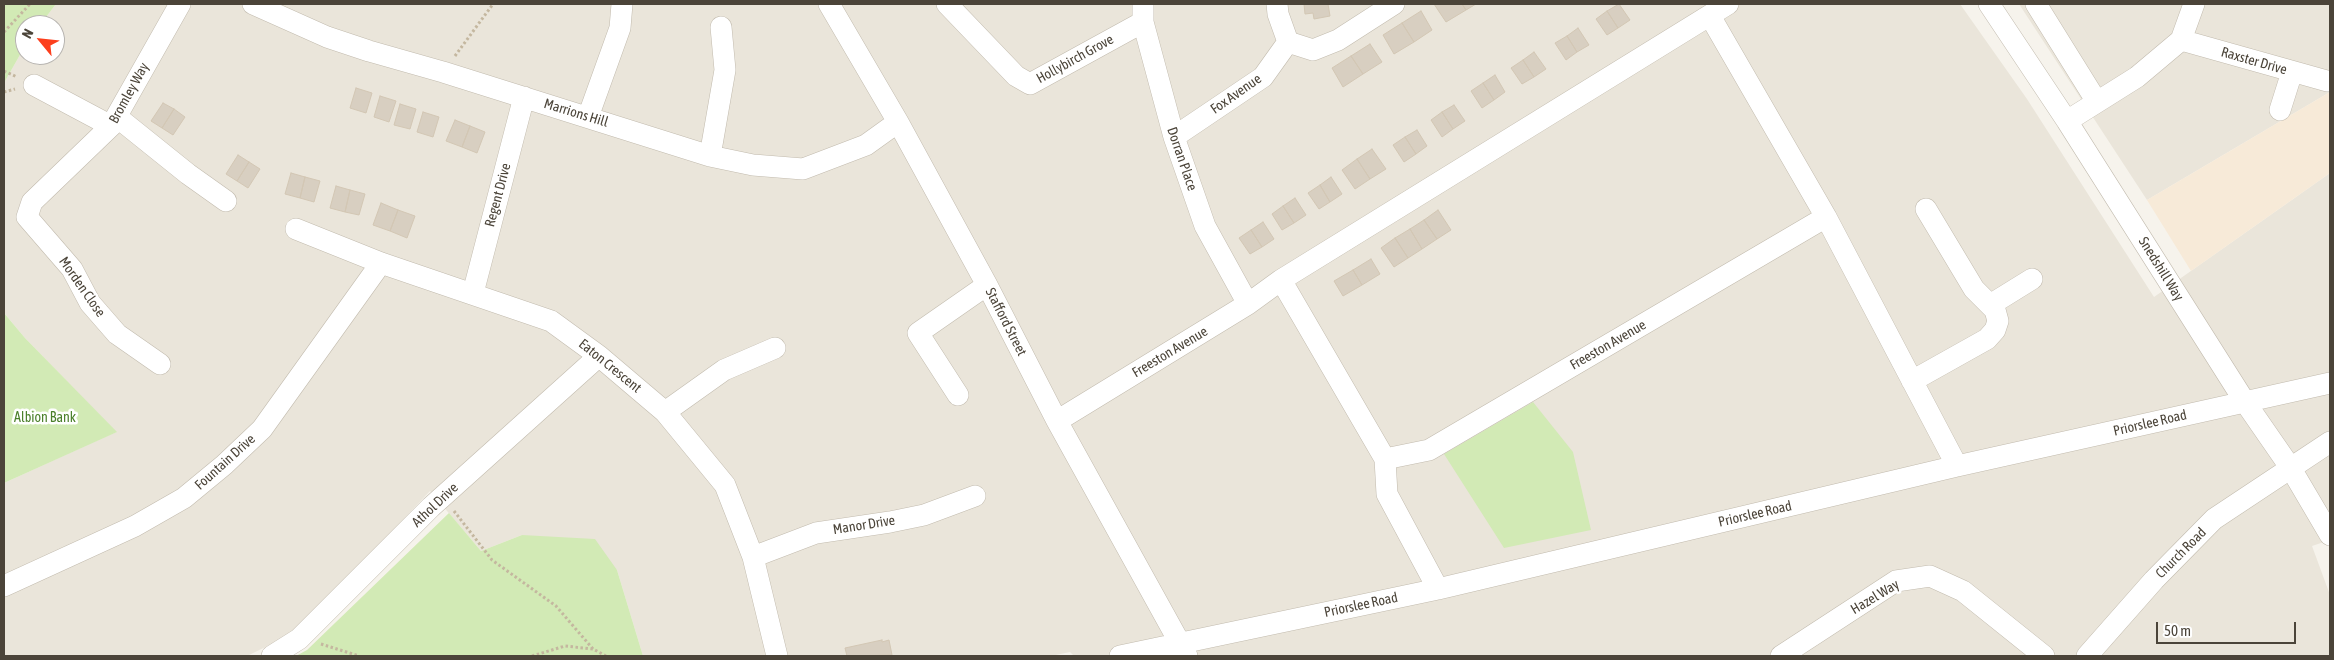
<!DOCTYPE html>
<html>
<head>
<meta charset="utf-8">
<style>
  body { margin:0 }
  #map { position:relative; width:2334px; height:660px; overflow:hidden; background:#f6f3ec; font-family:"Asap Condensed",sans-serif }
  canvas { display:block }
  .frame { position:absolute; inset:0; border:5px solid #4b4439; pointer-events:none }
  .north { position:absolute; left:15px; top:15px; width:50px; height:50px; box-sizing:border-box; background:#fff; border:1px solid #b7b4b0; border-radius:50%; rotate:298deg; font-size:14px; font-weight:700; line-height:20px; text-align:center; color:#4b4439 }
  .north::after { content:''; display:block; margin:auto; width:18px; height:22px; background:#fc3f1d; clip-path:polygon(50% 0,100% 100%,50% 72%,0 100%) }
  .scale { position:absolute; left:2156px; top:622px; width:140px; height:22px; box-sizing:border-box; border:2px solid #4b4439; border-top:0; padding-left:6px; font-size:15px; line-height:18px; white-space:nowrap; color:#4b4439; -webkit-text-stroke:4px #fff; paint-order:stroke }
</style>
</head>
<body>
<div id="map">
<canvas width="2334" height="660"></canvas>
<div class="frame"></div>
<div class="north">N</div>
<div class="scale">50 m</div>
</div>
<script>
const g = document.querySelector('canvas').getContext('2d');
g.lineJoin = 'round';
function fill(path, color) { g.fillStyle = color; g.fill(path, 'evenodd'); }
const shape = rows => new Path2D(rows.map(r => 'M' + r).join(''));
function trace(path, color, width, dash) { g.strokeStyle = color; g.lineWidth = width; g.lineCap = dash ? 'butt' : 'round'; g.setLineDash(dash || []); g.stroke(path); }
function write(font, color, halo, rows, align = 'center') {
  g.font = font + ' "Asap Condensed",sans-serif'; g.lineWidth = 5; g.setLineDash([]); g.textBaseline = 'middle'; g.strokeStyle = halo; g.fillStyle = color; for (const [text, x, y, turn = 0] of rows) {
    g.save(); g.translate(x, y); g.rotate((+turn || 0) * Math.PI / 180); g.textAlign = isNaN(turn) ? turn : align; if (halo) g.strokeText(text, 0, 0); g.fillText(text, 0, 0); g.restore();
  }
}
fill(shape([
  [56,4,1960,4,2027,99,2154,297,2330,173,2330,540,2312,546,2330,595,2330,656,1074,656,1070,652,1051,656,643,656,617,570,522,535,481,551,430,491,296,632,247,656,4,656,4,483,116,432,25,338,4,313,4,83,25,46,25,55,55,55,55,25,40,25],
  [2019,4,2330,4,2330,92,2147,200]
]), '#eae5da');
fill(shape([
  [2330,92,2330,173,2191,271,2147,200]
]), '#f7ead8');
fill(shape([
  [4,4,56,4,40,25,25,25,25,46,4,83],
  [4,313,25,338,117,432,4,483],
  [1533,402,1573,452,1591,530,1504,548,1444,454],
  [449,513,481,551,522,535,595,539,617,570,643,656,296,656,307,650]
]), '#d2eab5');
const building = shape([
  [1304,4,1328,4,1330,16,1314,19,1313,13,1305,14,1304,4],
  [1434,4,1462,4,1466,10,1446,22,1434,4],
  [1462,4,1476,4,1466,10,1462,4],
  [1619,4,1630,20,1618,28,1607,11,1619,4],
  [1421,11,1432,30,1414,42,1402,23,1421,11],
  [1607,11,1618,28,1607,35,1596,19,1607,11],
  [1402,23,1414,42,1394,54,1383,35,1402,23],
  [1578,28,1589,45,1577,52,1567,36,1578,28],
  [1567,36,1577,52,1566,60,1555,43,1567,36],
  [1370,44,1382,62,1363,74,1351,56,1370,44],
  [1534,52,1546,69,1534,77,1523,60,1534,52],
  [1351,56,1363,74,1343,87,1332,68,1351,56],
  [1523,60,1534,77,1522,84,1511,68,1523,60],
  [1495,75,1505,92,1494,100,1483,83,1495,75],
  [1483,83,1494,100,1482,108,1471,91,1483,83],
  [356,88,372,93,366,113,350,108,356,88],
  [380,96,396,101,389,122,374,117,380,96],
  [163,103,174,109,162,128,151,121,163,103],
  [400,104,416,109,410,129,394,125,400,104],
  [1454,105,1465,121,1453,129,1442,112,1454,105],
  [174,109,185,117,173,135,162,128,174,109],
  [423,112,439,117,433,137,417,132,423,112],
  [1442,112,1453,129,1442,137,1431,120,1442,112],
  [455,120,470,126,462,147,446,141,455,120],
  [470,126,485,132,477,153,462,147,470,126],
  [1417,130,1427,146,1416,154,1405,137,1417,130],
  [1405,137,1416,154,1404,162,1393,145,1405,137],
  [1372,149,1386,169,1370,179,1357,159,1372,149],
  [238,155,249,162,237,181,226,174,238,155],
  [1357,159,1370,179,1355,189,1342,170,1357,159],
  [249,162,260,169,248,188,237,181,249,162],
  [291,173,305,177,300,198,285,194,291,173],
  [305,177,320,181,314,202,300,198,305,177],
  [1331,177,1342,194,1330,202,1320,185,1331,177],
  [1320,185,1330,202,1319,209,1308,193,1320,185],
  [336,186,350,190,345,212,330,208,336,186],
  [350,190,365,194,359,215,345,212,350,190],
  [1295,198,1306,215,1294,223,1283,206,1295,198],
  [381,203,398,210,390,231,373,225,381,203],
  [1283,206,1294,223,1282,230,1272,214,1283,206],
  [398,210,415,216,407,238,390,231,398,210],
  [1438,210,1451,230,1437,239,1424,220,1438,210],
  [1424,220,1437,239,1422,249,1410,229,1424,220],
  [1263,222,1274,239,1262,247,1251,230,1263,222],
  [1410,229,1422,249,1408,258,1395,238,1410,229],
  [1251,230,1262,247,1250,254,1239,238,1251,230],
  [1395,238,1408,258,1394,267,1381,248,1395,238],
  [1371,259,1380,274,1362,285,1353,270,1371,259],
  [1353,270,1362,285,1343,296,1334,281,1353,270],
  [882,640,882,642,889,640,892,655,847,656,845,648,882,640]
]);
fill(building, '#d8cfc1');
trace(building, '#d3c7b4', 1);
const minor = shape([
  [253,4,327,37,369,51,443,72,710,156,753,165,803,169,866,145,898,122],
  [829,4,898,122,987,285,1057,421,1187,656],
  [947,4,1016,76,1030,84,1143,22],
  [1143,4,1143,22,1174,137,1205,226,1248,304],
  [1989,4,2067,121,2245,402,2290,467,2330,535],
  [2036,4,2097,102],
  [1710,16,1826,217,1957,466],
  [2181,40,2327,81],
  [1288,42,1313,50,1338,40,1394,4],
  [34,85,111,126],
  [2280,110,2292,72],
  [117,117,188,174,226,201],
  [588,117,620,28,622,4],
  [2067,121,2137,77,2181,40,2194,4],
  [1174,137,1263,77,1288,42,1278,14,1277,4],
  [710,156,725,70,721,27],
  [296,229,381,263,551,321,599,356,665,412,725,485,753,557,777,656],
  [1281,280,1385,459,1387,494,1438,589],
  [473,293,524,97],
  [1990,305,2032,279],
  [160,364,117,334,90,303,72,269,27,217,32,202,111,126,180,4],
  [1912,381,1987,339,1995,330,1998,321,1995,310,1974,289,1926,209],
  [958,395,918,333,987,285],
  [665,412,724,370,775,348],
  [1057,421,1248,304,1281,280,1728,4],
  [1385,459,1429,450,1826,217],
  [753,557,816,533,890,522,924,515,975,496],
  [4,586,135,526,184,498,224,465,262,429,381,263],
  [272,656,299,639,431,507,599,356],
  [1120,656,1438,589,1957,466,2330,383],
  [1781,656,1896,581,1930,576,1963,591,2044,656],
  [2087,656,2154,580,2214,519,2330,442]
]);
trace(minor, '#c2bbae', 22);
trace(shape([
  [4,32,30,4],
  [455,56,493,4],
  [4,71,17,77],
  [4,92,15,89],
  [454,511,492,560,556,606,593,649],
  [321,644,359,656],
  [532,656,565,646,593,649,606,656]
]), '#c4b79f', 3, [2.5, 2.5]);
trace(minor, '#fff', 21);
write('14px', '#4b4439', '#fff', [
  ["Hollybirch Grove",1075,59,-29],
  ["Raxster Drive",2254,61,16],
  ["Bromley Way",129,93,-61],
  ["Fox Avenue",1236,94,-35],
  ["Marrions Hill",576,113,17],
  ["Dorran Place",1182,159,71],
  ["Regent Drive",498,195,-75],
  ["Snedshill Way",2161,269,58],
  ["Morden Close",82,287,55],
  ["Stafford Street",1006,322,63],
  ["Freeston Avenue",1608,345,-30],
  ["Freeston Avenue",1170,352,-31],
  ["Eaton Crescent",610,366,39],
  ["Priorslee Road",2150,423,-13],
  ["Fountain Drive",225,462,-42],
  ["Athol Drive",435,505,-43],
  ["Priorslee Road",1755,514,-13],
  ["Manor Drive",864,525,-9],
  ["Church Road",2181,553,-45],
  ["Hazel Way",1875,597,-31],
  ["Priorslee Road",1361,605,-12]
]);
write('14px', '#4a7f2a', '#fff', [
  ["Albion Bank",45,418]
]);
</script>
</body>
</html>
